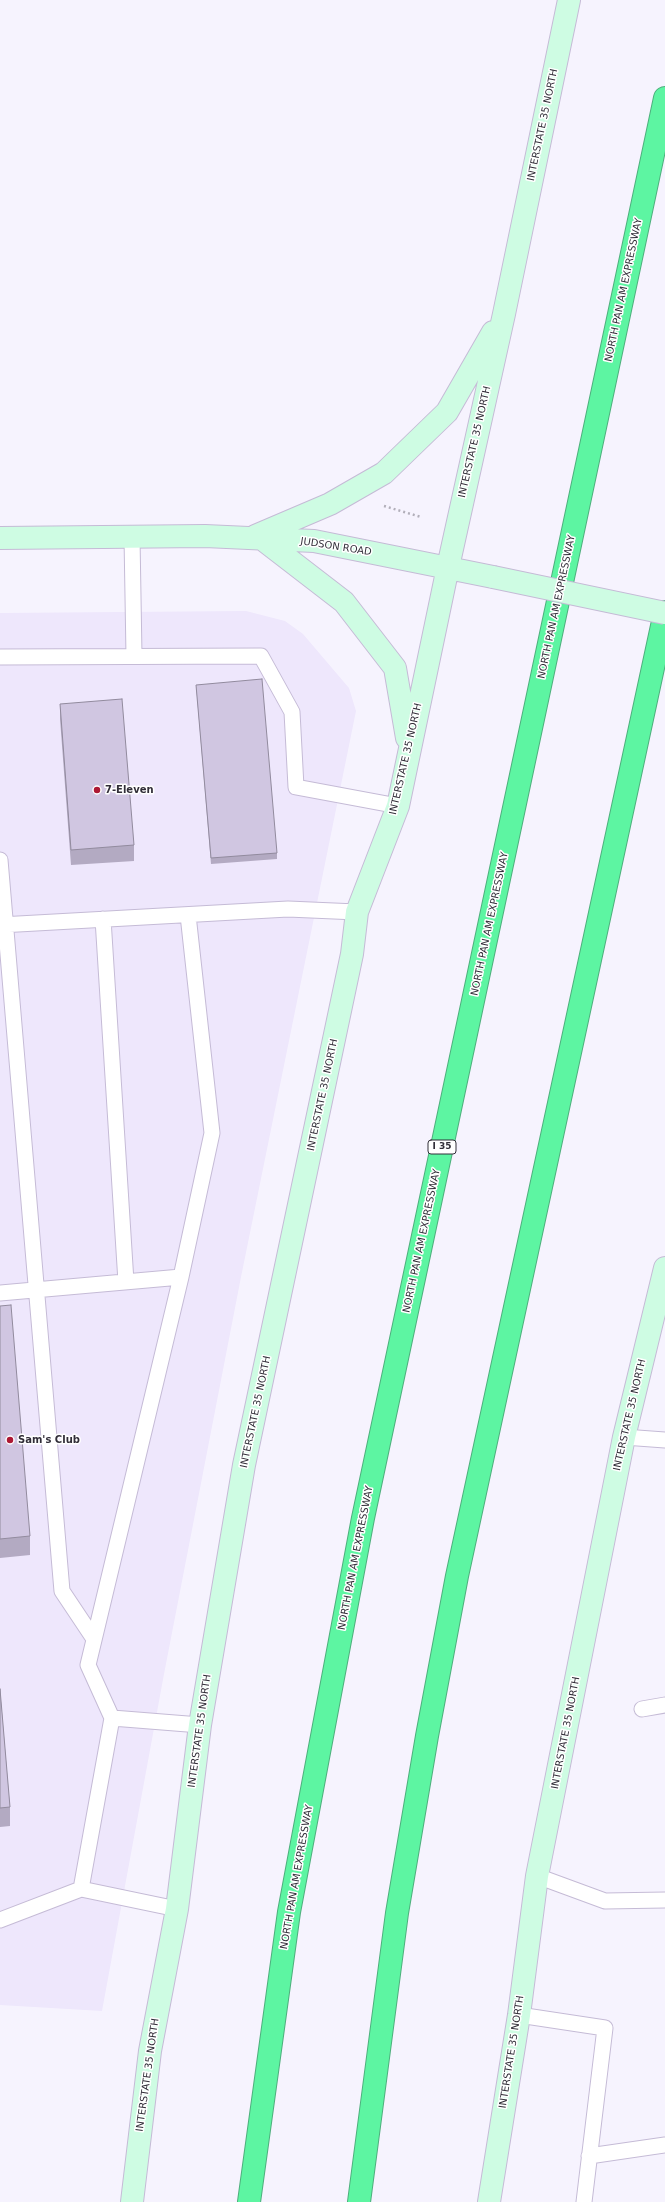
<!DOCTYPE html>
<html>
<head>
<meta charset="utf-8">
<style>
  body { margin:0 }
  canvas { display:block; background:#f6f3fe }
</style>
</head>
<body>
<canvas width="665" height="2202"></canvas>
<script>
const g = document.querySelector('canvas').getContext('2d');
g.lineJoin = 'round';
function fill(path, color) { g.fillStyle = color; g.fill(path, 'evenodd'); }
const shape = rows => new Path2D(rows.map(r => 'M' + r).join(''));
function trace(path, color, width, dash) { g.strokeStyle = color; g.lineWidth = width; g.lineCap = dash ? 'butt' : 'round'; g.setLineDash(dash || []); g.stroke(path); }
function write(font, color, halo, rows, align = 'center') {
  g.font = font + ' "DejaVu Sans",sans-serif'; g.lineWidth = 3; g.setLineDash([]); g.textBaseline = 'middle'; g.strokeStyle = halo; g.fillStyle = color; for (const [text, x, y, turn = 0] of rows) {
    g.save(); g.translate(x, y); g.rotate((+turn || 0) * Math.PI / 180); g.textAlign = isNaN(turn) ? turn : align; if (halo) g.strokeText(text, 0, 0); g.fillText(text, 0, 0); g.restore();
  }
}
fill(shape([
  [246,611,285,621,303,634,349,688,356,711,241,1277,164,1674,102,2011,0,2005,0,613]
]), '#eee7fc');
const service = shape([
  [132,537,134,656],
  [0,657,261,656,292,712,296,787,398,806],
  [0,860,62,1591,94,1639],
  [103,919,126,1282],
  [0,925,288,909,357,912],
  [0,1293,181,1277,212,1133,188,915],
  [624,1437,665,1440],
  [642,1709,665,1705],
  [112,1718,88,1665,181,1277],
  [537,1876,605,1901,665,1900],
  [177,1909,81,1889,112,1718,200,1725],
  [0,1920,81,1889],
  [519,2015,605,2028,584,2202],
  [589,2156,665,2145]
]);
const secondary = shape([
  [255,536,330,504,384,473,447,412,493,332],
  [0,538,205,536,314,541,493,577],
  [261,538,344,602,395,668,407,738],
  [132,2202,150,2051,177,1909,200,1725,244,1465,352,954,357,912,398,806,448,567,504,314,569,0],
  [489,2202,519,2015,537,1876,624,1437,665,1268]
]);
const motorway = shape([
  [249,2202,289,1912,363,1518,665,98],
  [359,2202,397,1913,427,1736,457,1576,665,612]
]);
trace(service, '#c5bbd6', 17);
trace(secondary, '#c5bbd6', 24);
trace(motorway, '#4eaf7d', 24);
trace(shape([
  [384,506,421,517]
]), '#b2afba', 2.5, [2, 3]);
trace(service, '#fff', 15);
trace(secondary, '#cefce3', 22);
trace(motorway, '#5df5a2', 22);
const secondaryBridge = shape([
  [493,577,665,613]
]);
trace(secondaryBridge, '#c5bbd6', 24, []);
trace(secondaryBridge, '#cefce3', 22);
fill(shape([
  [196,685,277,853,277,859,211,864],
  [60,704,134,845,134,861,71,865,60,719],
  [0,1306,30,1536,30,1555,0,1558],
  [0,1689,10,1807,10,1826,0,1827]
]), '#b3aac2');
const building = shape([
  [262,679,277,853,211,858,196,685,262,679],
  [122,699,134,845,71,850,60,704,122,699],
  [11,1305,30,1536,0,1539,0,1306,11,1305],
  [0,1689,10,1807,0,1808,0,1689]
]);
fill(building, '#d0c6e1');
trace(building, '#928b9e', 1);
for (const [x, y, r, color] of [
  [97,790,4,"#ad1834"],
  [10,1440,4,"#ad1834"]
]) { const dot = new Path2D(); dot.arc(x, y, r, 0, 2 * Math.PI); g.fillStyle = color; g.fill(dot); trace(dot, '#fff', 1.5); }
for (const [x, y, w] of [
  [442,1147,28]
]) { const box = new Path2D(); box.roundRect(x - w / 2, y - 7, w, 14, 3); g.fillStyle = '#fff'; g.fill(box); trace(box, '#312e38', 1); }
write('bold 9px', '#312e38', null, [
  ["I 35",442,1147]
]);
write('10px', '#312e38', '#fff', [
  ["INTERSTATE 35 NORTH",543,125,-78],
  ["NORTH PAN AM EXPRESSWAY",624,290,-78],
  ["INTERSTATE 35 NORTH",475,442,-77],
  ["JUDSON ROAD",336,547,9],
  ["NORTH PAN AM EXPRESSWAY",557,607,-78],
  ["INTERSTATE 35 NORTH",406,759,-77],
  ["NORTH PAN AM EXPRESSWAY",490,924,-78],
  ["INTERSTATE 35 NORTH",323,1095,-78],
  ["NORTH PAN AM EXPRESSWAY",422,1241,-78],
  ["INTERSTATE 35 NORTH",256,1412,-78],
  ["INTERSTATE 35 NORTH",630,1415,-77],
  ["NORTH PAN AM EXPRESSWAY",356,1558,-79],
  ["INTERSTATE 35 NORTH",200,1731,-82],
  ["INTERSTATE 35 NORTH",566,1733,-79],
  ["NORTH PAN AM EXPRESSWAY",297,1877,-80],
  ["INTERSTATE 35 NORTH",512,2052,-81],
  ["INTERSTATE 35 NORTH",148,2075,-82]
]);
write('bold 10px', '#312e38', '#fff', [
  ["7-Eleven",105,790],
  ["Sam's Club",18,1440]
], 'left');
</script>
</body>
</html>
